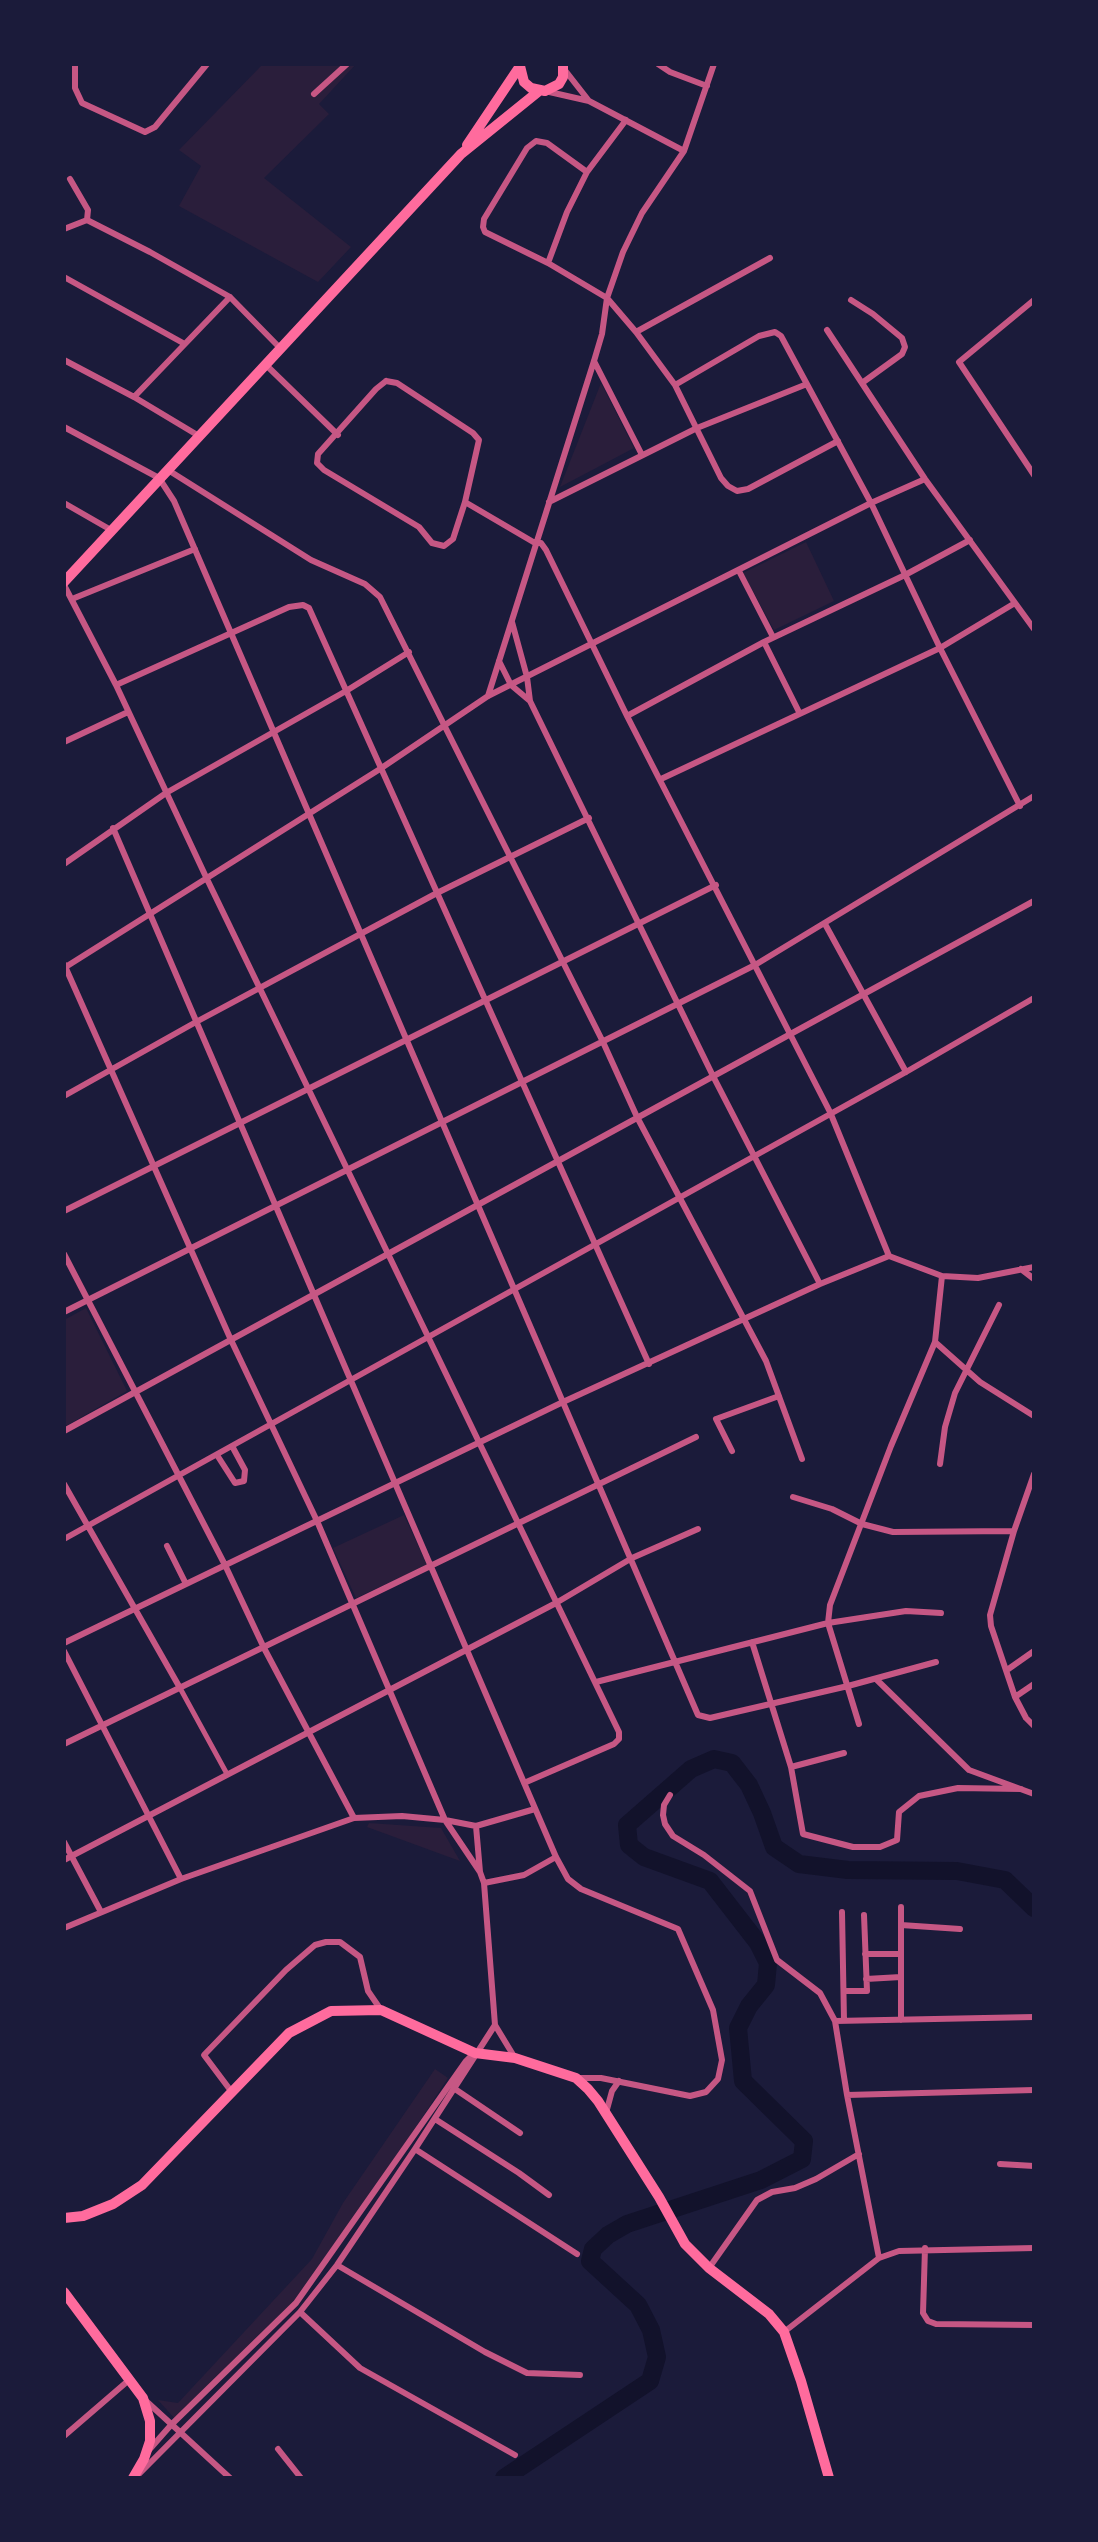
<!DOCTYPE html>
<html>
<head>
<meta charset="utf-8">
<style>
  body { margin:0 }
  #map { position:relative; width:1098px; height:2542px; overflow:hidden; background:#1b1b3a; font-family:"IBM Plex Serif",serif }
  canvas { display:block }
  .frame { position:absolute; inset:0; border:66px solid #1b1b3a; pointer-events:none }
</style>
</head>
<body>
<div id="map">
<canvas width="1098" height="2542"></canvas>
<div class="frame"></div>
</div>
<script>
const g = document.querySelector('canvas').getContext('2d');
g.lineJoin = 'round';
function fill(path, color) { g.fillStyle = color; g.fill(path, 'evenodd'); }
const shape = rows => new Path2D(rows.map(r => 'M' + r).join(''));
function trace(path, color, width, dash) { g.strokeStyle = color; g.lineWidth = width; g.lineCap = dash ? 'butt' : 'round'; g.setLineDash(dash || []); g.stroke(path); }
fill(shape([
  [263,64,356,64,319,104,329,114,264,178,351,247,318,282,179,206,201,166,179,150],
  [601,383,634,448,560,487],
  [806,542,834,601,774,630,743,573],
  [86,1308,127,1391,64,1427,64,1320],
  [404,1515,427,1565,356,1598,333,1548],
  [369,1823,441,1828,460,1861,367,1827],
  [435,2069,448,2078,324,2267,296,2303,176,2420,158,2400,178,2403,312,2259,343,2203]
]), '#2a1e3b');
trace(shape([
  [504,2478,650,2381,657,2357,651,2330,638,2305,590,2261,593,2249,608,2235,627,2224,761,2180,802,2159,804,2141,743,2081,738,2028,749,2006,766,1985,768,1963,758,1943,710,1881,644,1857,629,1845,627,1825,691,1769,714,1759,732,1763,749,1785,762,1813,774,1847,799,1864,848,1870,957,1871,1005,1880,1034,1908]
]), '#12122b', 18);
trace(shape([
  [180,1688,227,1774]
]), '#c65784', 5);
trace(shape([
  [75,64,75,88,82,103,145,132,155,127,207,64],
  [658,64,670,72,707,86],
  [564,69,589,101],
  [545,91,589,101,684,151],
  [314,94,347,64],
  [587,172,547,143,536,141,527,148,484,219,483,227,485,232,548,263,607,298,636,332,675,385,721,478,728,486,737,491,748,489,838,441],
  [70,179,88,210,87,220],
  [64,229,87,220,150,252,230,297,280,348],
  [548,263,567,212,587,172,626,120],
  [64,277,183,343],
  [851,300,873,314,902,338,905,347,902,354,862,383],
  [1034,300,959,362,1034,475],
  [827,330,925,479,1034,629],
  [636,332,770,258],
  [64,360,134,397,199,436],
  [594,361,642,455],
  [265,364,338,435],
  [386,381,397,383,473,433,479,440,465,502,453,539,444,546,432,543,419,527,324,470,317,463,318,454,376,389,386,381],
  [675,385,759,336,775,332,781,336,871,503,940,648,1020,806],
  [134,397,230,297],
  [64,427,159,478,174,501,698,1715,710,1718,848,1686,936,1662],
  [168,470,311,560,365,584,380,597,603,1042,637,1117,766,1361,802,1459],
  [465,502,535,543,541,543,546,550,627,716,830,1112,889,1256],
  [549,502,697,428,807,384],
  [64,503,111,530],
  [739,571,773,637],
  [64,585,116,685,206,877,619,1732,619,1739,614,1744,524,1783],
  [72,599,195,549],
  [512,622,527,677,530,701,713,1076,820,1284],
  [764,642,799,712],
  [499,661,511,685,530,701],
  [116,685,289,607,303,605,309,608,649,1364],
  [488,696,594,361,602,334,607,298,623,252,642,213,684,151,714,64],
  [627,716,764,642,905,575,970,540],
  [64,742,128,712],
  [661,779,940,648,1015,603],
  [113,828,556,1857,568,1879,581,1889,678,1929,713,2010,722,2060,718,2079,706,2092,690,2096,601,2078,576,2078],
  [64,864,166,793,346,691,409,652],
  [825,924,906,1072],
  [64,964,231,1340,317,1521,445,1820,480,1872],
  [64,968,380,769,488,696,871,503,925,479],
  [64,1096,196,1022,437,893,589,818],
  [64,1211,716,885],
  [64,1254,225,1565,264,1648,354,1818],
  [889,1256,942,1276,978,1278,1034,1267],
  [1021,1269,1034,1279],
  [64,1312,755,965,1034,796],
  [935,1342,980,1382,1034,1416],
  [64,1431,1034,901],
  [732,1451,716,1419,779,1396],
  [217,1455,235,1483,244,1481,245,1470,232,1446],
  [940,1464,945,1427,955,1393,999,1305],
  [1034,1474,1014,1531,990,1615,991,1626,1015,1697,1026,1718,1034,1726],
  [64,1484,180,1688],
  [793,1497,832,1509,862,1524,893,1532,1014,1531],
  [64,1539,906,1072,1034,998],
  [167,1546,186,1584],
  [752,1642,791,1767,803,1834,853,1847,880,1847,897,1840,899,1812,919,1796,958,1788,1021,1789],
  [64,1643,563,1402,820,1284,889,1256],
  [64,1651,181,1879],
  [1007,1670,1034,1651],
  [876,1679,969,1770,1034,1794],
  [596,1682,828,1623,906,1611,941,1613],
  [1015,1697,1034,1684],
  [859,1724,828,1623,830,1605,891,1446,935,1342,942,1276],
  [64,1744,696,1437],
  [791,1767,844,1753],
  [670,1795,664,1805,663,1815,665,1824,673,1836,704,1855,750,1891,777,1960,820,1993,835,2021,847,2095,879,2258],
  [64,1842,101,1912],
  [64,1860,556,1603,632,1558,698,1529],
  [484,1883,524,1875,556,1857],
  [842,1912,844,2021],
  [901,1925,960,1929],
  [64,1928,181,1879,354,1818,402,1816,445,1820,476,1826,535,1809],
  [865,1954,901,1954],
  [866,1979,901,1977],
  [845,1991,867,1991,864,1915],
  [901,2020,901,1907],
  [835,2021,1034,2017],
  [495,2025,515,2058],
  [455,2089,520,2133],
  [231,2091,204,2055,286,1970,315,1945,326,1942,340,1942,360,1957,368,1991,381,2010],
  [847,2095,1034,2090],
  [606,2113,612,2091,619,2081],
  [435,2119,519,2173,549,2195],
  [415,2149,577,2254],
  [1000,2164,1034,2166],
  [925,2248,923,2313,928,2321,936,2324,1034,2325],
  [337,2265,485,2352,527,2373,580,2375],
  [709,2268,757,2200,772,2192,795,2188,816,2179,859,2154],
  [300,2312,360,2368,515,2455],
  [784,2332,879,2258,899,2251,1034,2248],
  [145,2400,230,2478],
  [64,2436,129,2380],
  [278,2449,301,2478],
  [149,2450,171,2425,296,2303,466,2061,472,2055],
  [138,2475,300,2312,337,2265,415,2149,495,2025,484,1883,480,1872,476,1826]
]), '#c65784', 6);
trace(shape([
  [520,66,524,82,531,88,545,91,559,84,563,77,563,64],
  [467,145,520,66],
  [64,582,461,154,539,91],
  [64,2218,83,2216,113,2204,142,2185,289,2033,331,2011,381,2010,475,2053,515,2058,576,2078,588,2089,598,2101,659,2197,685,2244,709,2268,769,2314,784,2332,801,2381,829,2478],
  [64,2292,143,2398,150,2421,150,2441,144,2459,133,2478]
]), '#ff6b9d', 10);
</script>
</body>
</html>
